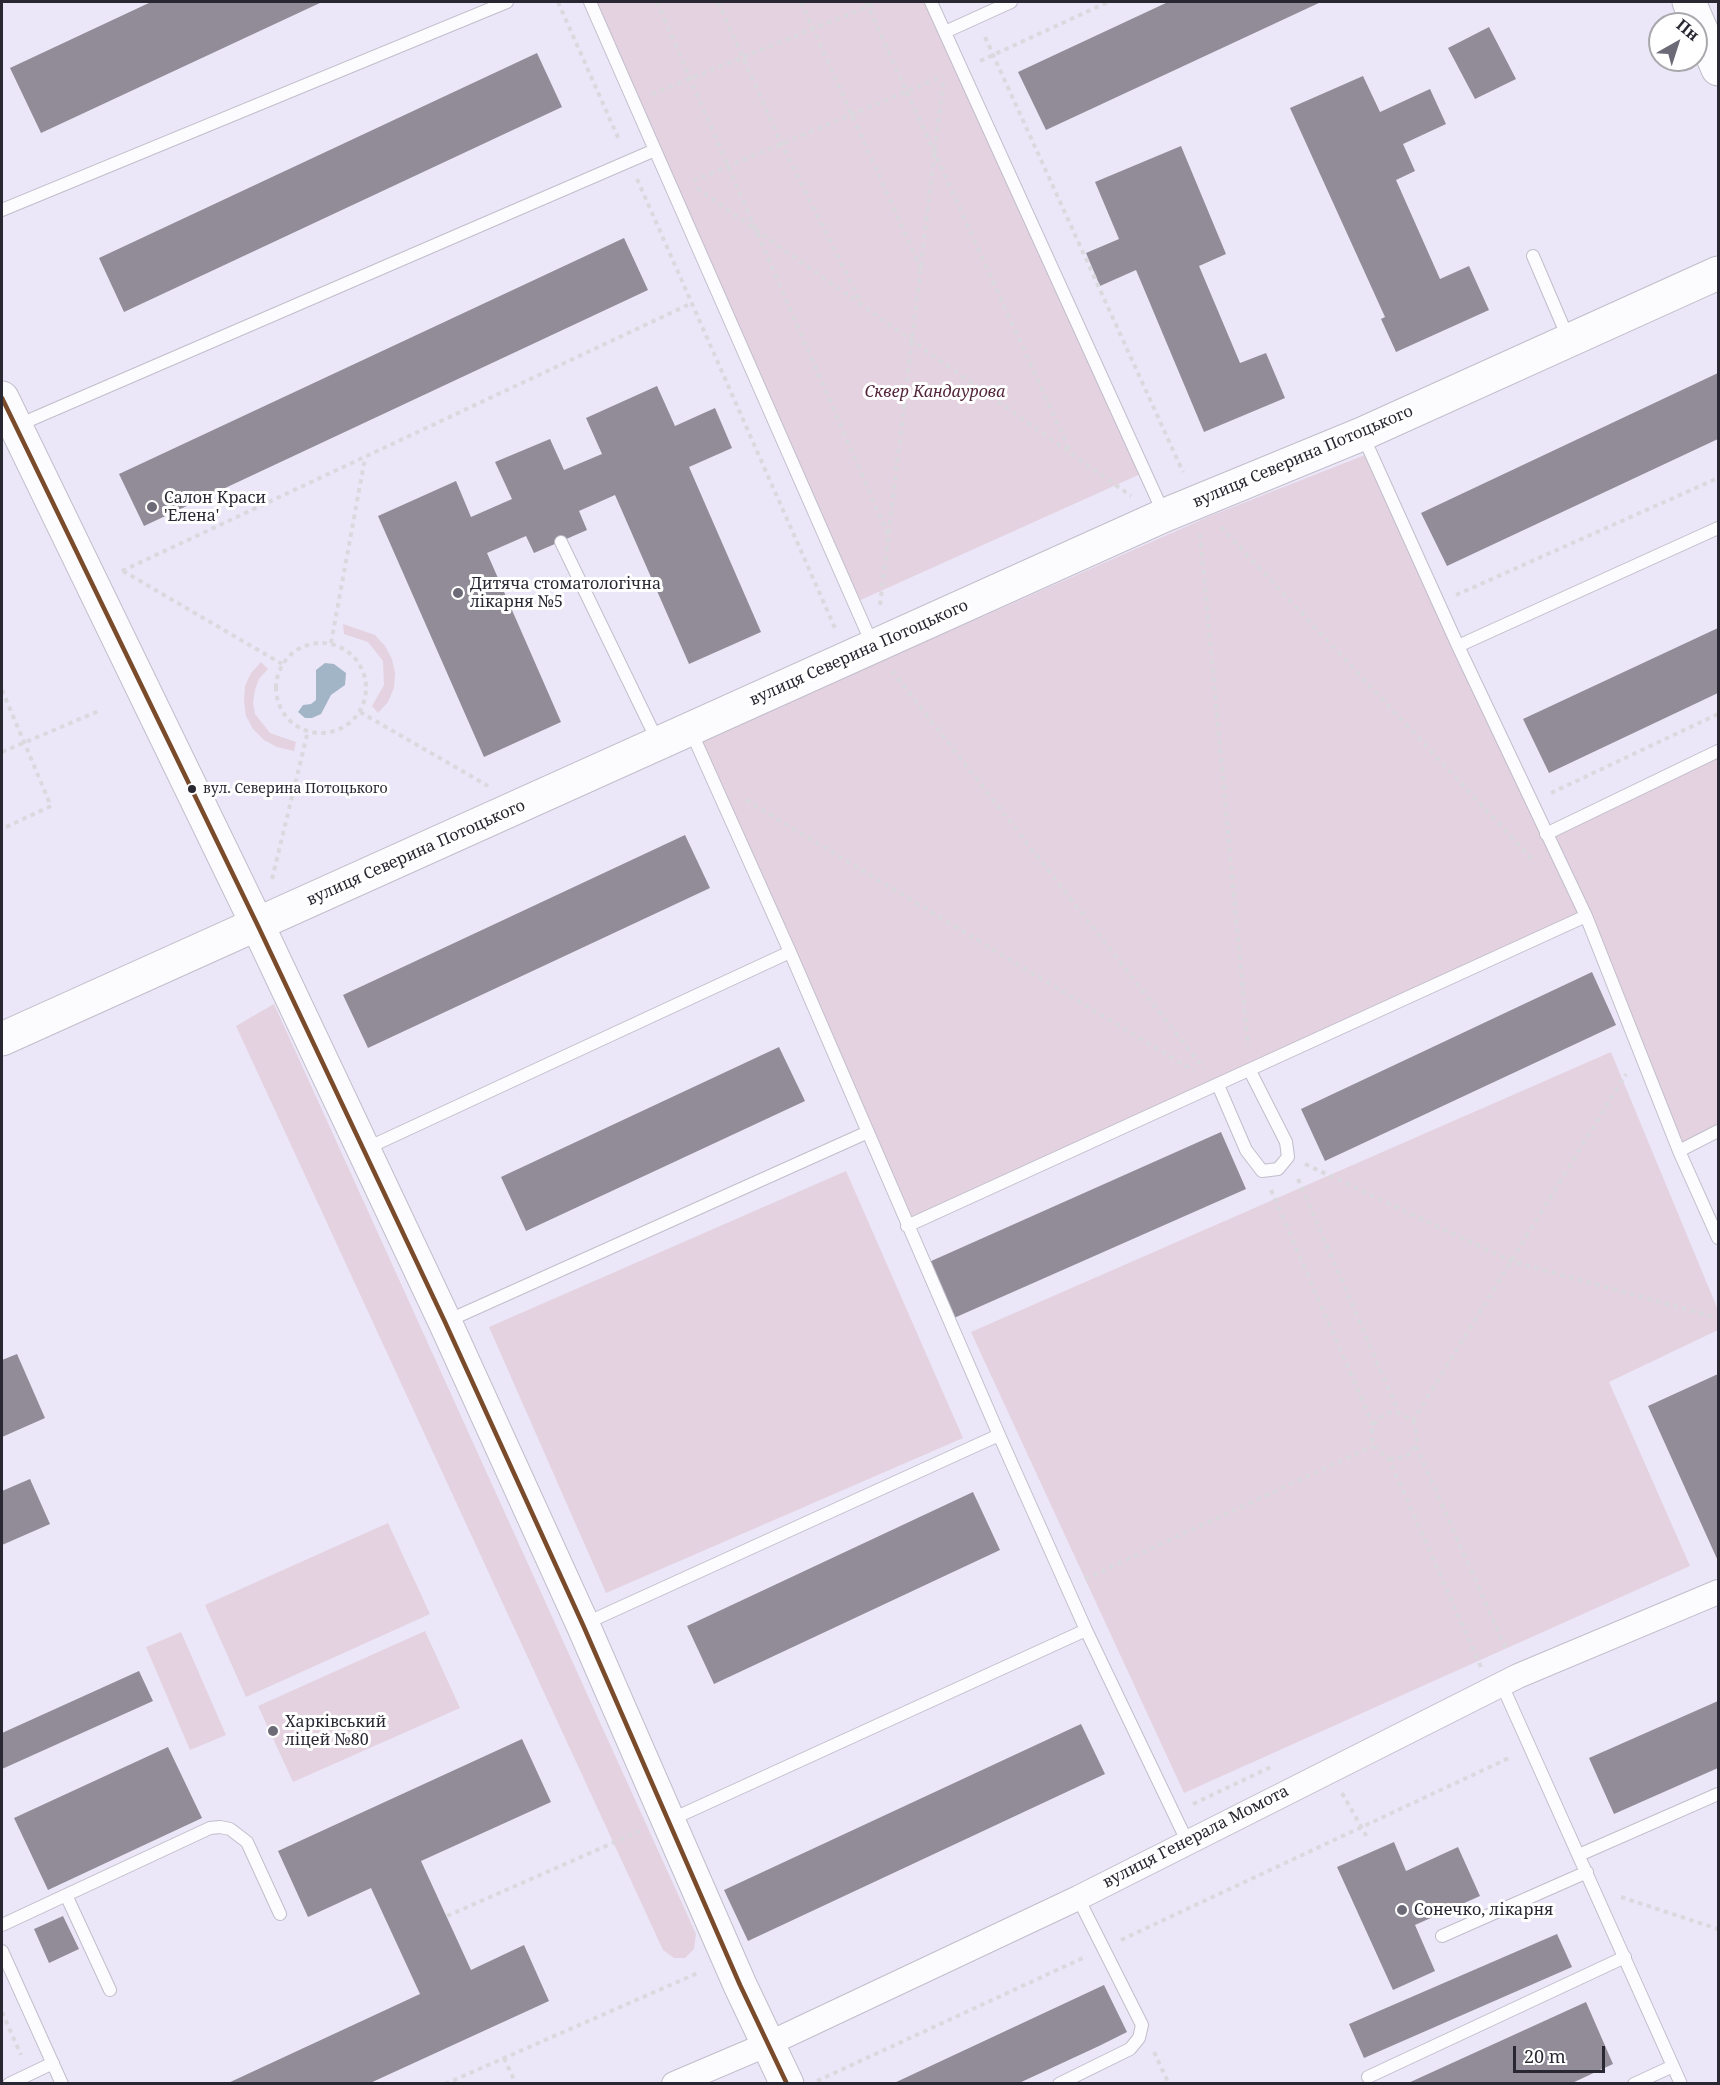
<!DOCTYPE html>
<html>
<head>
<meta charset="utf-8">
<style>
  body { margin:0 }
  #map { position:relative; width:1720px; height:2085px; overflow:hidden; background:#ebe7f8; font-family:"Noto Serif",serif }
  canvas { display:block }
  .frame { position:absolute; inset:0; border:3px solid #292732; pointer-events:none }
  .north { position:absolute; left:1648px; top:12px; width:60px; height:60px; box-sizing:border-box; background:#fff; border:2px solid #a9a9ad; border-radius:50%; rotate:39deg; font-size:16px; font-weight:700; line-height:24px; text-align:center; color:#292732 }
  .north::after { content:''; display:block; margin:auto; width:21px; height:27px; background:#6d6a77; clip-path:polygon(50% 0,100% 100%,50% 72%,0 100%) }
  .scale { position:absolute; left:1513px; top:2046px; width:92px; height:27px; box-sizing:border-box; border:3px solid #292732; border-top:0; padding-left:8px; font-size:18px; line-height:21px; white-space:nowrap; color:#292732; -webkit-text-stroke:4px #fff; paint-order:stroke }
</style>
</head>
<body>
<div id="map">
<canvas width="1720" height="2085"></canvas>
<div class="frame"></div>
<div class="north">Пн</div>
<div class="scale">20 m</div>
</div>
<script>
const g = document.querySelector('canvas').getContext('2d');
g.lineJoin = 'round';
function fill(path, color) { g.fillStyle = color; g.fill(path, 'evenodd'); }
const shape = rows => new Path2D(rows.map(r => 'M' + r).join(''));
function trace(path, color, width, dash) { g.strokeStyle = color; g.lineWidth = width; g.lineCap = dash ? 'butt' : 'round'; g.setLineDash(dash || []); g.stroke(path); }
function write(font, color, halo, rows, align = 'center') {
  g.font = font + ' "Noto Serif",serif'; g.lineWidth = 6; g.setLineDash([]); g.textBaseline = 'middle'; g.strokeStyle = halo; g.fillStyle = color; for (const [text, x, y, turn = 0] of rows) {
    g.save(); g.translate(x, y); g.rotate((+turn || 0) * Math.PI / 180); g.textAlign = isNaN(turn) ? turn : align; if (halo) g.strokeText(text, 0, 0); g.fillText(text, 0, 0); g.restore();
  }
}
fill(shape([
  [590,2,931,2,1145,472,854,603],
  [1370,453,1547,833,1718,751,1718,1131,1679,1151,1586,916,907,1226,696,743,1210,516],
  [343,624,375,635,385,646,392,659,395,673,394,688,388,702,378,713,372,706,384,685,383,661,368,642,344,634],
  [261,662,268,669,259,679,255,690,253,703,255,714,270,733,296,742,294,751,277,747,264,740,253,729,246,716,244,701,245,686,251,673],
  [274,1004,696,1934,694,1949,685,1958,674,1958,663,1950,236,1026],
  [1611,1052,1718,1310,1718,1330,1609,1382,1690,1566,1184,1793,971,1332],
  [846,1171,963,1438,606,1593,489,1327],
  [388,1523,430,1614,246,1697,205,1605],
  [425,1631,460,1708,293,1782,258,1706],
  [181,1632,226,1735,190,1750,146,1647]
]), '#e4d2e0');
fill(shape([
  [325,663,334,664,346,673,345,685,331,695,321,714,312,718,305,718,298,712,303,705,311,704,316,700,316,670]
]), '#a2b5c6');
fill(shape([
  [151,2,322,2,41,133,10,68],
  [1168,2,1321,2,1046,130,1018,72],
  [1489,27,1516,79,1475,99,1448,48],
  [537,53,562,107,124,312,99,258],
  [1363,76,1380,112,1430,89,1446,124,1403,144,1415,171,1396,180,1440,279,1469,266,1489,310,1396,352,1381,319,1385,317,1290,108],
  [1181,146,1226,254,1199,266,1240,363,1266,353,1285,398,1204,432,1136,270,1100,286,1086,253,1119,239,1095,182],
  [624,238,648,290,144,526,119,474],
  [1718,373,1718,439,1447,566,1421,513],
  [657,386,675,426,715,408,732,448,689,467,761,632,689,664,615,495,579,511,587,530,534,553,526,536,487,553,561,722,484,757,378,516,456,481,471,517,512,499,495,462,550,439,564,470,602,454,586,418],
  [1718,628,1718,693,1549,773,1523,719],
  [685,835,710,888,368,1048,343,995],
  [1592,972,1616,1025,1325,1161,1301,1109],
  [779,1047,805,1101,526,1231,501,1177],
  [1221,1132,1246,1189,954,1318,929,1262],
  [17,1354,45,1418,2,1437,2,1360],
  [1718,1374,1718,1561,1648,1406],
  [30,1479,50,1524,2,1545,2,1491],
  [973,1492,1000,1550,714,1684,687,1626],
  [139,1671,153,1701,2,1769,2,1733],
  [1718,1701,1718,1768,1614,1814,1589,1758],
  [1081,1724,1105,1774,748,1941,724,1890],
  [522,1739,551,1802,421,1861,471,1970,524,1945,549,2001,368,2084,226,2084,420,1994,371,1888,308,1917,278,1851],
  [168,1747,202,1818,48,1890,14,1818],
  [1394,1842,1406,1871,1458,1847,1480,1896,1415,1925,1435,1971,1393,1990,1337,1867],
  [63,1916,79,1949,49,1963,34,1929],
  [1557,1934,1572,1967,1364,2058,1349,2024],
  [1104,1985,1127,2032,1099,2046,1017,2084,892,2084],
  [1586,2002,1613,2064,1570,2084,1406,2084]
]), '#918c97');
const lane = shape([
  [590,2,873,646],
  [931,2,1164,514],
  [945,32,1011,2],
  [2,210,507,2],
  [1533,256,1569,340],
  [16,426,655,150],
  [1363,436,1458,646,1586,916,1679,1151,1718,1238],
  [561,542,658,742],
  [1458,646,1718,528],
  [690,729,790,952,999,1435,1086,1630,1187,1841],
  [1546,834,1718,751],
  [1218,1085,1246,1150,1262,1171,1278,1169,1288,1157,1286,1142,1250,1071],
  [365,1149,790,952],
  [1679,1151,1718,1131],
  [907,1226,1586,916],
  [445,1322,868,1132],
  [584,1624,999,1435],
  [1502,1685,1681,2084],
  [670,1820,1086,1630],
  [1579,1855,1718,1794],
  [66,1895,110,1990],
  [2,1925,210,1828,220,1827,230,1829,247,1842,280,1914],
  [1442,1936,1587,1872],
  [2,1951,62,2084],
  [1368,2077,1625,1957],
  [9,2084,53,2063],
  [1059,2084,1130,2049,1139,2038,1142,2025,1078,1898],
  [1634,2084,1673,2066]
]);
const street = shape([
  [674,2084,768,2044,1078,1898,1518,1676,1718,1592]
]);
const secondary = shape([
  [1689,2,1718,69],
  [2,398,258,926,445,1322,583,1625,740,1985,787,2084],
  [2,1039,1165,515,1362,434,1718,273]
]);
trace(lane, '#c1becb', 14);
trace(street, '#c1becb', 26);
trace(secondary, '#c1becb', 35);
trace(shape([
  [558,2,620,142],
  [657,2,889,537],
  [718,2,781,143,862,305],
  [801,2,921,269],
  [866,2,1070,451],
  [985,37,1183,472],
  [980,61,1108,2],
  [652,94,879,2],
  [637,179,835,628],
  [693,181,943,76],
  [697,188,1131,496],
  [1221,527,1534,861],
  [1200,534,1248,1046],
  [122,571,692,303],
  [123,571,282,664],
  [1456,595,1718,478],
  [880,605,943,83],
  '276 688a45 45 0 1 1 90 0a45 45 0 1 1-90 0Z',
  [331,643,365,458],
  [892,671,1204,1069],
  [2,690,51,806,2,829],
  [360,712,488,786],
  [2,752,99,711],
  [1551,793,1718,714],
  [746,800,1194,1071],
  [272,879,308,731],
  [1305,1164,1511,1261,1718,1318],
  [1298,1179,1399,1413],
  [1271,1190,1373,1425],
  [1413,1421,1626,1074],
  [1416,1446,1507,1651],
  [1389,1459,1405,1457,1412,1452,1418,1437,1413,1421,1399,1413,1388,1413,1379,1418,1373,1426,1371,1436,1373,1446,1389,1459,1481,1667],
  [1085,1579,1373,1446],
  [1342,1793,1367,1837],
  [1193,1804,1273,1766],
  [1621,1897,1718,1929],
  [447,1916,640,1831],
  [1121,1940,1511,1757],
  [2,2012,21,2055],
  [1154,2052,1169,2084],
  [504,2058,516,2084],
  [817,2081,1085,1957],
  [445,2084,700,1972]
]), '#dad9de', 4, [4.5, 4.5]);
trace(lane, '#fcfbfe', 12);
trace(street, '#fcfbfe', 24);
trace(secondary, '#fcfbfe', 33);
trace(shape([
  [2,398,258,926,445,1322,583,1625,740,1985,787,2084]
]), '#7a4b2a', 4.5);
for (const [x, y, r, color] of [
  [152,507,6,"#6d6a77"],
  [458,593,6,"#6d6a77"],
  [192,789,5,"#292732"],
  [273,1731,6,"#6d6a77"],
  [1402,1910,6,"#6d6a77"]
]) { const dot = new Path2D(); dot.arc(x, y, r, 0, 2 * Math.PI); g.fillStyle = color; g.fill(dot); trace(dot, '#fff', 2); }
write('14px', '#292732', '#fff', [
  ["вул. Северина Потоцького",203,789]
], 'left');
write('italic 16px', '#55273c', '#fff', [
  ["Сквер Кандаурова",935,392]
]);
write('16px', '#292732', '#fff', [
  ["вулиця Северина Потоцького",1303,457,-23],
  ["вулиця Северина Потоцького",859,653,-24],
  ["вулиця Северина Потоцького",416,853,-24],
  ["вулиця Генерала Момота",1196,1837,-27]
]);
write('16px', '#292732', '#fff', [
  ["Салон Краси",164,498],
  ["'Елена'",164,516],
  ["Дитяча стоматологiчна",470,584],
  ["лiкарня №5",470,602],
  ["Харківський",285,1722],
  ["ліцей №80",285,1740],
  ["Сонечко, лікарня",1414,1910]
], 'left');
</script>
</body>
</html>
